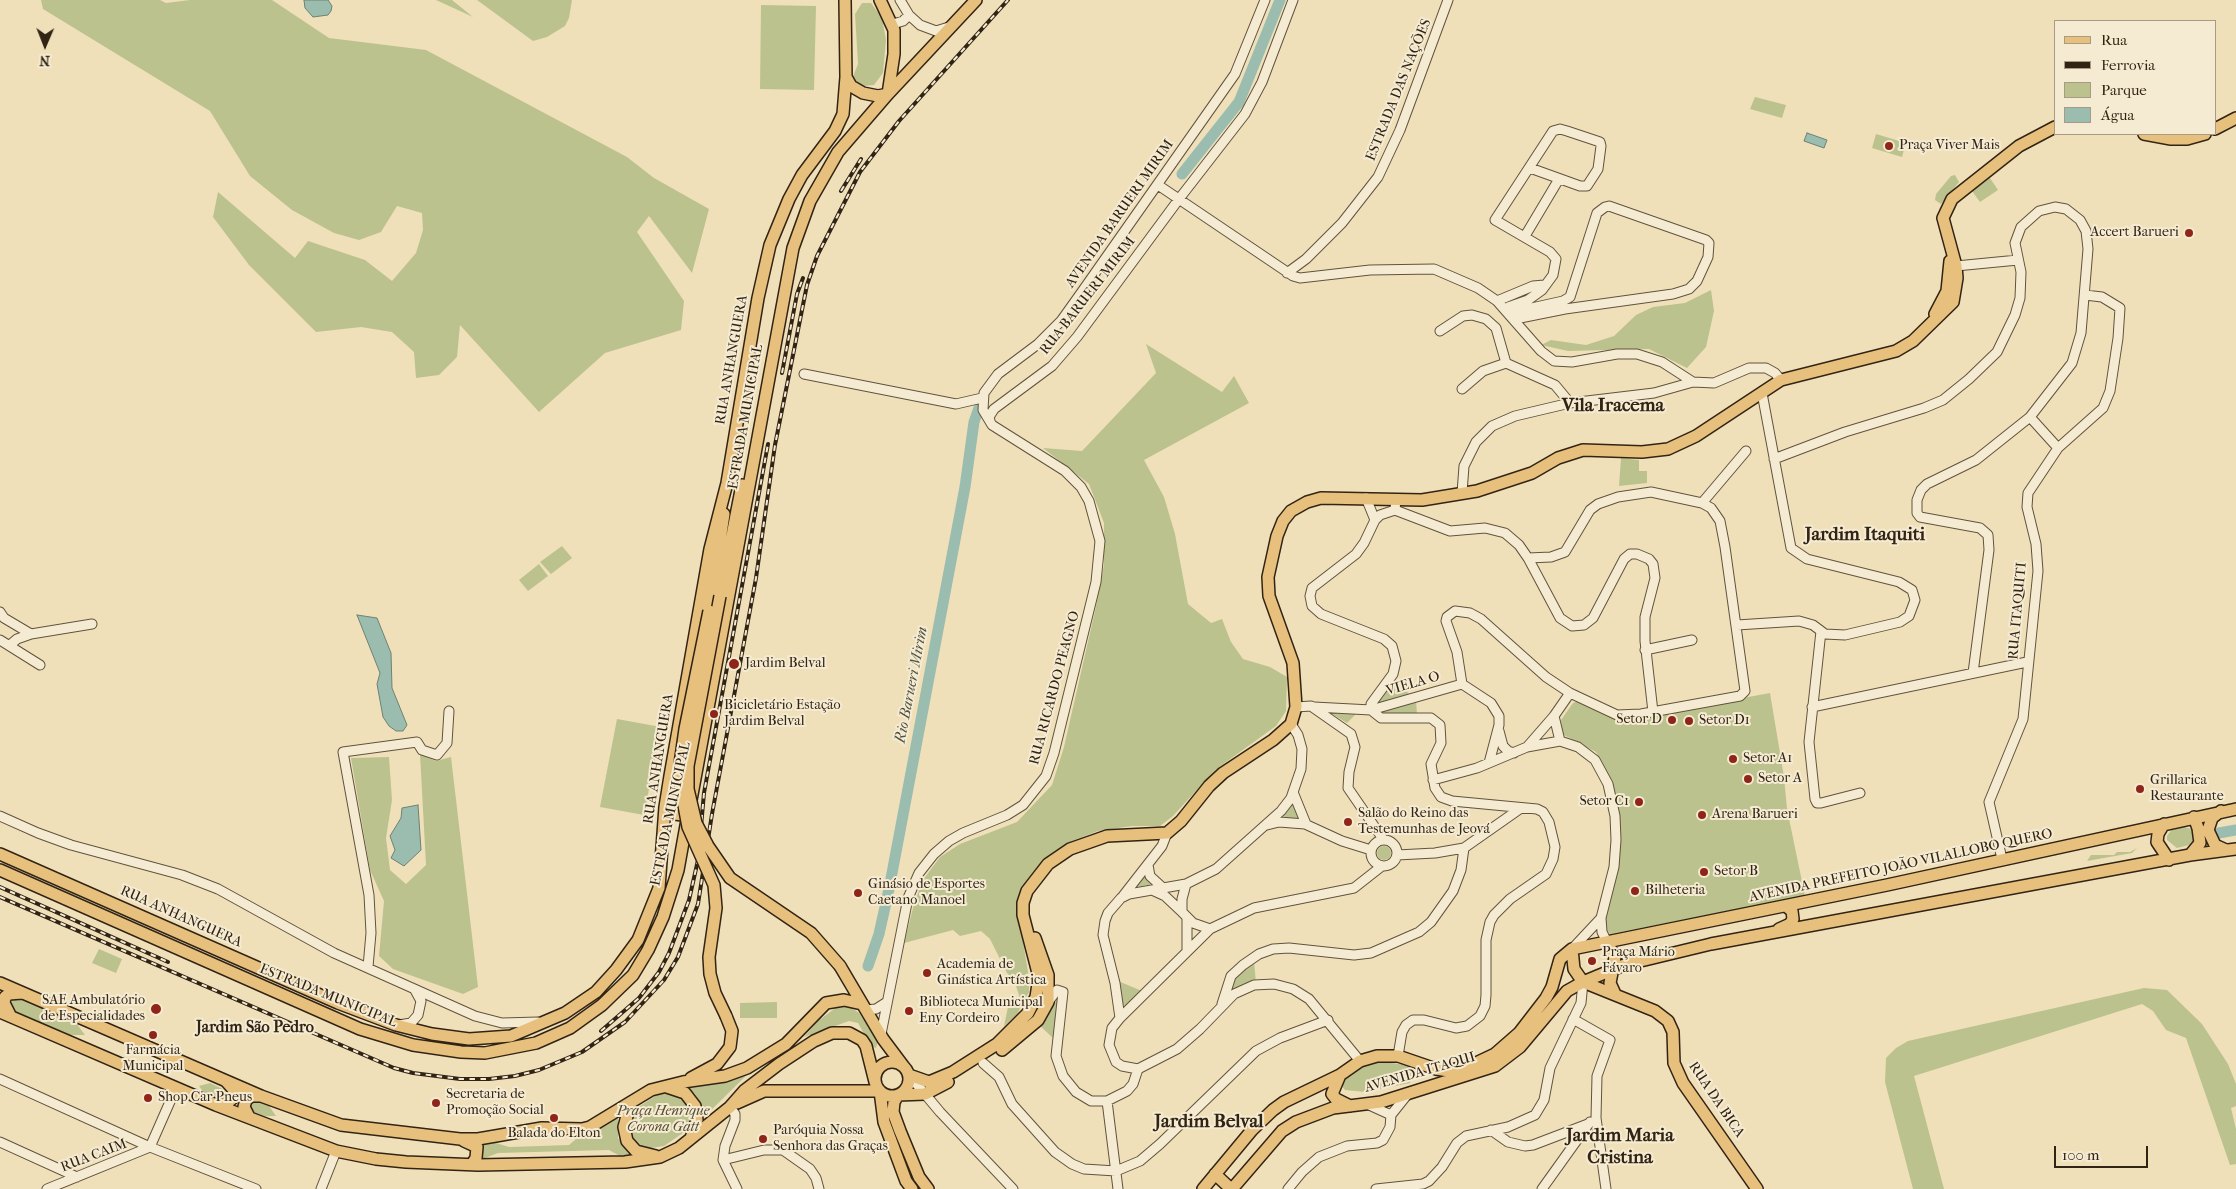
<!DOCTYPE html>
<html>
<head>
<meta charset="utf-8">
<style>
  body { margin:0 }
  #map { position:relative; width:2236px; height:1189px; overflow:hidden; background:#efe0ba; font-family:"IM FELL French Canon",serif }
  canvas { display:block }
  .legend { position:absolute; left:2054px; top:20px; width:162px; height:115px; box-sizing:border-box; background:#f5ebd2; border:1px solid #a79b86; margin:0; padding:6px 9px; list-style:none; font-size:15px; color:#322414 }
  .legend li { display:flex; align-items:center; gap:10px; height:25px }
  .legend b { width:25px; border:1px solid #a79b86 }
  .north { position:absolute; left:20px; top:20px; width:50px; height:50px; -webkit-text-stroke:4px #f5ebd2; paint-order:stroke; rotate:181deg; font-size:14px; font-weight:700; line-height:20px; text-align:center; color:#322414 }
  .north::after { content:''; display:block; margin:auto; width:18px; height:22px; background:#322414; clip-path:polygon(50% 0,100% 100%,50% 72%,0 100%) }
  .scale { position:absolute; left:2054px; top:1146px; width:94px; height:22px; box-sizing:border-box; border:2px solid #322414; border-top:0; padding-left:6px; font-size:15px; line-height:18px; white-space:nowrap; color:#322414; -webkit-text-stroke:4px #f5ebd2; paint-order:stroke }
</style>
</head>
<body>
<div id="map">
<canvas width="2236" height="1189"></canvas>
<ul class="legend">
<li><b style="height:6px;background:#e8c07d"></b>Rua</li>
<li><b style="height:6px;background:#322414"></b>Ferrovia</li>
<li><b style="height:14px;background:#bbc28e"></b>Parque</li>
<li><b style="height:14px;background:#9abdaf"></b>Água</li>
</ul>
<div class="north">N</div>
<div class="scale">100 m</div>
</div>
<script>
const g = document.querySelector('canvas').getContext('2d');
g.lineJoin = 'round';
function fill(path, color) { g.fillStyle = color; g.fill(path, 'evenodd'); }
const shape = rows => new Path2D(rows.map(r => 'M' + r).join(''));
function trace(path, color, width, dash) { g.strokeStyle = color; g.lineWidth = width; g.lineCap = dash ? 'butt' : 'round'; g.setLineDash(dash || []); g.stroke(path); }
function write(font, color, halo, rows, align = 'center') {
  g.font = font + ' "IM FELL French Canon",serif'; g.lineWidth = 4; g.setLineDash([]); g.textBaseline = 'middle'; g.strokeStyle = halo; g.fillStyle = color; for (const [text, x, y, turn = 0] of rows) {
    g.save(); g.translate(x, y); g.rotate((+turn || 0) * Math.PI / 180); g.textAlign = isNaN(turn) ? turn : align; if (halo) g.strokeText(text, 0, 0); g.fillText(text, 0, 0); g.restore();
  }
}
fill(shape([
  [41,0,160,0,166,3,190,0,272,0,329,38,426,50,627,157,654,178,709,209,692,273,649,216,637,232,684,301,681,330,605,353,539,412,460,325,457,357,439,375,416,378,414,352,392,332,361,327,316,332,249,265,213,217,218,192,295,258,308,241,365,260,392,281,416,253,423,230,422,213,397,206,381,232,359,240,334,233,292,210,250,176,210,111,43,9],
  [436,0,452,0,473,17],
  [477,0,572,0,569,18,565,26,547,37,533,41],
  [862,3,871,3,882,18,886,40,883,73,874,85,864,86,852,79,858,64,855,14],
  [761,5,816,6,814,90,760,89],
  [1755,97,1786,105,1782,118,1750,109],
  [1876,134,1906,143,1902,157,1872,148],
  [1955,175,1959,182,1941,204,1935,200,1936,194,1951,176],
  [1990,178,1998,190,1980,202,1972,191],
  [1711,290,1714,311,1706,347,1687,368,1649,349,1568,351,1541,345,1551,340,1586,345,1614,336,1636,315,1653,307,1685,303],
  [1146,344,1222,392,1234,376,1249,403,1144,460,1164,497,1175,534,1188,604,1211,623,1222,619,1231,642,1243,659,1270,667,1287,677,1286,711,1276,726,1215,770,1173,816,1160,826,1132,826,1098,831,1072,841,1045,860,1029,882,1017,906,1029,978,1029,992,1017,1014,1004,1026,1008,1007,1020,998,1014,980,1007,973,990,939,981,931,960,936,953,930,904,943,914,904,923,880,940,857,960,844,1017,822,1052,785,1064,747,1095,611,1104,565,1104,523,1089,484,1043,448,1082,451,1156,373],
  [1621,458,1639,460,1639,471,1647,471,1647,483,1619,486],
  [562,546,572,558,551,574,540,562],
  [539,564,548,576,528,591,519,580],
  [1394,678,1411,696,1379,706,1374,702],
  [1770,693,1784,777,1787,809,1805,896,1610,934,1603,925,1615,873,1611,781,1596,752,1562,734,1561,720,1573,703,1578,701,1640,717],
  [1416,700,1417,714,1390,716,1379,713,1380,709],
  [1326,710,1356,714,1347,723],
  [617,719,661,727,644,815,600,807],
  [420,754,436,761,451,757,478,987,463,994,393,969,379,956,384,901,370,870,351,758,389,757,392,800,386,838,390,870,406,884,426,865],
  [1293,802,1299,820,1281,819,1280,817],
  [2184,827,2192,829,2195,839,2189,845,2177,848,2167,840,2167,836,2173,828],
  '1377 853a7 7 0 1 1 14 0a7 7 0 1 1-14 0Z',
  [2137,848,2132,853,2087,861,2091,855,2114,855,2117,852,2130,852],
  [1146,874,1153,884,1136,887,1137,884],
  [99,949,122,959,116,973,92,963],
  [1254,961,1256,983,1233,989,1231,986,1235,976],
  [1118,981,1142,991,1127,1007,1122,1004],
  [2144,988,2167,990,2202,1024,2228,1064,2236,1084,2236,1106,2231,1108,2236,1129,2236,1164,2230,1165,2186,1038,2166,1030,2153,1011,2142,1004,1914,1076,1944,1189,1913,1189,1885,1082,1886,1058,1896,1048,1908,1041],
  [1059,993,1060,1007,1053,1038,1038,1024],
  [21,997,73,1019,85,1035,69,1035,14,1011,11,1000],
  [777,1002,777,1018,740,1018,740,1003],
  [838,1006,849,1006,859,1013,878,1041,876,1048,871,1046,858,1023,849,1021,804,1037,818,1021],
  [1376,1061,1407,1065,1413,1071,1410,1083,1365,1092,1345,1090,1340,1083,1351,1071],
  [753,1069,704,1117,701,1104,695,1094,686,1087],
  [210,1083,225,1090,226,1093,224,1097,215,1098,204,1093,199,1086],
  [667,1092,678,1093,693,1109,693,1126,664,1146,645,1149,631,1138,629,1122,631,1112,655,1096],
  [255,1100,267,1103,276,1116,265,1116,253,1112,247,1108,249,1101],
  [618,1117,618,1138,631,1155,620,1156,609,1150,498,1153,480,1160,478,1143,493,1142,509,1147,569,1145,583,1133,596,1130]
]), '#bbc28e');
const water = shape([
  [304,0,328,0,332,6,331,11,328,15,313,17,305,8,304,0],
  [1807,133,1827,140,1824,148,1804,141,1807,133],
  [357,615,377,618,391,653,392,688,407,725,403,731,396,731,389,726,383,717,377,684,380,673,357,615],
  [418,805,421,850,404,866,391,858,395,850,390,836,401,818,402,808,418,805]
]);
fill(water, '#9abdaf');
trace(water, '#708071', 1);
trace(shape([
  [1182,174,1239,102,1280,0],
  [2219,833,2236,830],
  [868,966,879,934,889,889,965,487,974,422,979,408]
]), '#9abdaf', 11);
const minor = shape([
  [900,0,909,15,920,25,936,31,952,26],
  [893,24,903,21,909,15],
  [1158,185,1293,276,1300,278,1370,270,1434,269,1478,288,1497,301,1541,351,1554,361,1572,362,1617,354,1637,354,1662,362,1693,382],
  [1525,236,1559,179],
  [1956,266,2018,260],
  [1287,273,1306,259,1342,223,1378,177,1400,130,1448,0],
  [1497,301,1533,286,1544,285],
  [1508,307,1528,300,1542,290,1553,275,1556,259,1550,252,1495,220,1553,131,1560,129,1567,131,1600,142,1601,146,1598,169,1587,186,1580,186,1530,168],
  [1509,313,1563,301,1570,297,1597,213,1605,207,1609,206,1706,240,1709,243,1708,257,1697,281,1689,289,1673,294,1565,309,1515,319],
  [1440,331,1463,316,1472,315,1486,319,1496,328,1506,363,1555,385,1570,403],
  [804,374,956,404,982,398],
  [1462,389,1483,371,1506,363],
  [2030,417,2058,448],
  [990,421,989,417,994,409,1052,366,1077,337,1179,199,1245,114,1262,82,1293,0],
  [1774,459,1845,432,1924,408,1943,400,1969,379,1997,352,2015,315,2020,298,2021,272,2015,243,2021,227,2039,211,2055,207,2066,209,2080,220,2086,231,2088,249,2081,333,2072,363,2030,417,1976,460,1927,484,1921,490,1917,500,1917,513,1920,517,1980,528,1988,535,1989,550,1973,673],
  [1462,493,1464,466,1476,442,1492,426,1515,416,1570,403,1654,393,1693,382,1714,383,1749,368,1766,368,1775,373,1781,380],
  [1366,498,1375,520],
  [1396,499,1395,510,1380,515,1375,520,1364,543,1356,554,1312,588,1310,596,1312,606,1321,614,1384,639,1392,646,1396,661,1393,674,1371,704,1371,710,1381,718,1431,718,1440,725,1441,743,1431,764,1435,788,1441,797,1452,801,1537,809,1543,812,1549,822,1555,847,1553,859,1546,874,1510,899,1494,915,1490,922,1486,940,1486,995,1485,1006,1480,1016,1467,1026,1456,1028,1424,1020,1413,1020,1406,1025,1402,1032,1398,1056],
  [1702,503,1746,451],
  [1395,510,1450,531,1485,528,1505,533,1519,545,1528,558,1560,618,1572,626,1584,625,1593,618,1624,559,1630,554,1637,554,1649,559,1653,564,1655,578,1645,617,1645,641,1653,712],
  [0,612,4,618,31,634,92,624],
  [1737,625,1799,621,1813,625,1825,634,1845,635,1900,622,1909,616,1915,600,1912,590,1899,582,1807,559,1791,548,1762,393],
  [1821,631,1809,742,1815,799,1817,803,1821,803,1860,793],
  [0,640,40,665],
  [10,645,17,639,31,634],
  [1645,650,1692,640],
  [1296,707,1311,706,1351,734,1355,747,1349,772,1348,788,1383,839],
  [1314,707,1371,710,1462,684],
  [1812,707,2027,662],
  [1554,716,1560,741],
  [1291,724,1298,735,1302,749,1301,769,1291,798,1281,811,1216,869,1186,884,1129,894,1121,898,1108,913,1105,921,1103,935,1115,983,1120,1018,1112,1028,1109,1045,1116,1062,1122,1066,1138,1069,1177,1049,1200,1029,1234,994,1254,985,1274,984,1293,989,1309,999,1360,1061],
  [1499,731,1503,746,1508,751,1514,753],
  [1527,747,1560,741,1578,747,1595,760,1608,784,1615,816,1616,840,1614,867,1601,918,1602,932,1607,942],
  [1489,763,1499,725,1499,716,1491,703,1462,684,1457,652,1446,621,1447,617,1455,611,1470,613,1481,619,1546,677,1570,693,1617,715,1641,714,1740,696,1745,691,1725,547,1720,521,1711,508,1702,503,1651,492,1618,497,1598,504,1590,510,1565,552,1551,557,1528,558],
  [1433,780,1477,768,1527,747,1554,716,1570,693],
  [1293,792,1306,824],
  [0,816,38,833,71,845,182,875,218,889,334,953,475,1016,502,1023,538,1022],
  [1267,825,1279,822,1305,824,1342,841,1371,850],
  '1371 853a13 13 0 1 1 26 0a13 13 0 1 1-26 0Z',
  [1397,855,1435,853,1464,848,1521,808],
  [2002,859,1989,802,2023,719,2038,571,2036,544,2027,507,2028,493,2058,448,2103,408,2110,391,2118,338,2120,308,2102,297,2085,295],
  [1148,865,1150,876,1163,888],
  [1186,884,1182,899,1182,912,1193,923,1210,929],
  [1154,891,1165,896,1182,912],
  [1123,896,1162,846,1167,833],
  [1187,918,1187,950],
  [1572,949,1601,918],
  [368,967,371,933,369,895,343,752,417,742,422,750,437,755,447,743,449,711],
  [1048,1002,1057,990,1063,992,1056,1056,1063,1076,1076,1092,1091,1101,1107,1101,1127,1091,1133,1084,1138,1069],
  [1222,1004,1231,976,1243,965,1259,954,1273,949,1289,948,1354,955,1371,953,1419,932,1431,922,1453,891,1461,870,1464,848],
  [866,1010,876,1009,887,1002],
  [1120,1018,1210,929,1254,908,1354,888,1382,866],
  [1573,1019,1610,1040,1597,1076,1596,1118,1606,1189],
  [399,1025,411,1023,418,1015,421,1001,415,990],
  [881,1034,908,898,919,873,934,854,949,841,963,833,1007,815,1023,805,1046,776,1054,753,1096,582,1100,541,1089,501,1081,487,1065,471,992,425,983,410,984,393,998,374,1038,344,1061,321,1081,293,1235,74,1265,0],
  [983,1063,999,1077,1012,1104,1055,1152,1072,1164,1084,1169,1116,1171,1140,1161,1160,1144,1256,1051,1280,1038,1328,1020],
  [909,1075,940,1112,1013,1189],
  [0,1079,150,1147,256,1189],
  [1107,1101,1118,1189],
  [1369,1105,1391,1115],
  [730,1107,735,1114,735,1120,725,1146,723,1160,737,1189],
  [1491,1130,1508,1142,1525,1146,1533,1145,1588,1124],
  [0,1142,77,1177],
  [723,1160,764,1150,783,1150,810,1169,816,1178,819,1189],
  [47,1189,150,1147,176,1088],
  [321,1189,336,1151],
  [1288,1189,1302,1172,1319,1157,1347,1146,1377,1143,1383,1140,1390,1127,1391,1115,1407,1095],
  [1376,1189,1423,1184,1429,1181,1442,1167,1457,1143,1466,1136,1508,1127,1535,1115,1544,1100,1550,1068,1581,1003,1583,982],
  [1542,1189,1590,1122]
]);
const major = shape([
  [846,77,851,86,863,93,878,96,888,94,976,0],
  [2215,129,2236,118],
  [2144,134,2171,139,2187,139,2205,134],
  [1935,314,1947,291,1950,261],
  [720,596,742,485],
  [710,607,724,514],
  [669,797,675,814,682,815,689,809],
  [691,800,793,248,810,201,838,152,888,94,894,54,894,30,880,0],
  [2221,811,2212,818,2208,830,2215,845,2226,850],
  [2164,824,2158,834,2157,842,2169,860],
  [0,854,338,1003,396,1025,432,1034,469,1039,511,1036,565,1013,596,992,616,970,638,940,659,888,665,807,670,776,710,549,727,483,758,298,770,245,789,199,802,175,835,131,843,114,846,77,845,0],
  [2190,855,2200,843,2198,828,2194,817],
  [0,870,360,1029,413,1045,461,1052,485,1053,536,1043,570,1028,602,1005,633,975,648,950,663,917,678,870,687,820],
  [1779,929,1790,924,1793,919,1792,911,1786,906],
  [1607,942,1615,957,1610,983,1615,994],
  [1572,949,1574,969,1583,982],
  [840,966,883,1039,904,1067],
  [1583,982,1655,1011,1668,1021,1673,1032,1674,1063,1683,1083,1757,1189],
  [0,983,261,1096,341,1125,460,1139,478,1139,542,1128,582,1129,590,1127,651,1090,683,1082,725,1076,747,1068,786,1044,826,1003,844,1000,862,1004],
  [0,1012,216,1105,336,1151,376,1159,406,1162,478,1165,625,1162,660,1157,679,1148,730,1107,745,1090,779,1064,814,1041,832,1033,849,1033,862,1040,866,1046,875,1082],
  [10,1015,4,1003,5,997,9,994,22,993],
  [1002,1050,1038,1020,1048,1002,1048,975,1035,938],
  '875 1079a17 17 0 1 1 34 0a17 17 0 1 1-34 0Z',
  [909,1075,929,1082,953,1072,997,1044,1028,1013,1036,997,1039,977,1023,915,1023,903,1027,891,1048,864,1070,849,1107,836,1167,833,1181,821,1209,786,1223,773,1273,740,1291,724,1296,707,1293,663,1269,596,1268,577,1277,536,1283,521,1291,511,1307,502,1321,498,1422,500,1477,491,1532,473,1558,458,1583,450,1642,452,1668,449,1696,436,1781,380,1896,351,1913,341,1953,302,1957,278,1956,266,1943,218,1952,199,2019,146,2055,127],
  [1340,1075,1332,1094,1336,1099,1350,1106],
  [691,1078,717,1064,730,1047,732,1031,726,1016],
  [667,1087,685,1093,695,1106,697,1120,691,1138],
  [737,1103,764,1091,880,1091,884,1122,906,1181,912,1189],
  [217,1104,226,1104,234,1097,234,1090,226,1081],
  [630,1105,624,1127,627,1141,636,1151,656,1156],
  [249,1117,244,1107,246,1100,251,1096,261,1096],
  [464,1141,477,1147,476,1158,472,1164],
  [1215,1174,1231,1189],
  [928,1189,919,1177,900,1131,893,1112,894,1102,898,1095,925,1094,948,1082],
  [1203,1189,1252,1130,1273,1110,1284,1102,1340,1075,1360,1061,1377,1056,1398,1056,1436,1069,1449,1071,1476,1063,1495,1054,1519,1033,1546,998,1552,987,1560,959,1572,949,1887,885,2236,809],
  [1232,1189,1282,1131,1296,1122,1333,1108,1381,1102,1495,1066,1520,1047,1567,991,1583,982,1624,965,1711,944,2190,855,2236,849]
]);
trace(minor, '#61533e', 11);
trace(major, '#322414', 14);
trace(minor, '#f5ebd2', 9);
trace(major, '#e8c07d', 11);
const rail = shape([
  [841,191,861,159],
  [782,373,797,294,803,278],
  [0,887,168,962],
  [0,897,394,1068,413,1073,460,1079,489,1079,515,1076,539,1070,582,1052,625,1022,664,980,678,957,698,904,712,814,756,578,775,445,807,285,817,256,860,172,899,121,1008,0],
  [601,1031,639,998,659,972,669,953,689,900,698,860,704,793,768,444]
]);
trace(rail, '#322414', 4);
trace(rail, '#f5ebd2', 2, [5.5]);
const majorBridge = shape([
  [720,596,688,766,688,789,696,823,708,846,730,878,811,933,840,966],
  [709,611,685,729,680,764,680,784,688,827,714,885,716,908,709,957,710,974,715,993,726,1016]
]);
trace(majorBridge, '#322414', 14, []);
trace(majorBridge, '#e8c07d', 11);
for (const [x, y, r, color] of [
  [1889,146,5,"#8f2418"],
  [2189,233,5,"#8f2418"],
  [734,664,6,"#8f2418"],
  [714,714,5,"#8f2418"],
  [1672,720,5,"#8f2418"],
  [1689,721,5,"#8f2418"],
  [1733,759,5,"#8f2418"],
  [1748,779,5,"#8f2418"],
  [2140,789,5,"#8f2418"],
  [1639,802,5,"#8f2418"],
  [1702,815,5,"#8f2418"],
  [1348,822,5,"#8f2418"],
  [1704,872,5,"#8f2418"],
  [1635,891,5,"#8f2418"],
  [858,893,5,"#8f2418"],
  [1592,961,5,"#8f2418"],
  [927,973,5,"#8f2418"],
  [156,1009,6,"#8f2418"],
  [909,1011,5,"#8f2418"],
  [153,1035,5,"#8f2418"],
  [148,1098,5,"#8f2418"],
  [436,1103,5,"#8f2418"],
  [554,1118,5,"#8f2418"],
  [763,1139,5,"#8f2418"]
]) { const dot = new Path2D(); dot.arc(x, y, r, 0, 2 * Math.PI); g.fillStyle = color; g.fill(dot); trace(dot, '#f5ebd2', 2); }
write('14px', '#322414', '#f5ebd2', [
  ["ESTRADA DAS NAÇÕES",1399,90,-68],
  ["AVENIDA BARUERI MIRIM",1120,214,-55],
  ["RUA BARUERI MIRIM",1088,296,-52],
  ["RUA ANHANGUERA",732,360,-80],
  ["ESTRADA MUNICIPAL",746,417,-80],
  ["RUA ITAQUITI",2018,611,-85],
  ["VIELA O",1413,684,-16],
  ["RUA RICARDO PEAGNO",1055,688,-75],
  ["RUA ANHANGUERA",659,759,-81],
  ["ESTRADA MUNICIPAL",671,814,-78],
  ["AVENIDA PREFEITO JOÃO VILALLOBO QUERO",1901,866,-12],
  ["RUA ANHANGUERA",181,917,24],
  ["ESTRADA MUNICIPAL",328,996,22],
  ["AVENIDA ITAQUI",1420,1073,-16],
  ["RUA DA BICA",1716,1100,56],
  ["RUA CAIM",94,1156,-21]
]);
write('14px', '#322414', '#f5ebd2', [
  ["Praça Viver Mais",1899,146],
  ["Accert Barueri",2179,233,"right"],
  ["Jardim Belval",745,664],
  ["Bicicletário Estação",724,706],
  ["Jardim Belval",724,722],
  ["Setor D",1662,720,"right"],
  ["Setor D1",1699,721],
  ["Setor A1",1743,759],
  ["Setor A",1758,779],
  ["Grillarica",2150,781],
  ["Restaurante",2150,797],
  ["Setor C1",1629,802,"right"],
  ["Salão do Reino das",1358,814],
  ["Testemunhas de Jeová",1358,830],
  ["Arena Barueri",1712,815],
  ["Setor B",1714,872],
  ["Ginásio de Esportes",868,885],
  ["Caetano Manoel",868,901],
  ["Bilheteria",1645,891],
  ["Praça Mário",1602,953],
  ["Fávaro",1602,969],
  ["Academia de",937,965],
  ["Ginástica Artística",937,981],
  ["SAE Ambulatório",145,1001,"right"],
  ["de Especialidades",145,1017,"right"],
  ["Biblioteca Municipal",919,1003],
  ["Eny Cordeiro",919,1019],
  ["Farmácia",153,1051,"center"],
  ["Municipal",153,1067,"center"],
  ["Secretaria de",446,1095],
  ["Promoção Social",446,1111],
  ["Shop Car Pneus",158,1098],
  ["Paróquia Nossa",773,1131],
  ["Senhora das Graças",773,1147],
  ["Balada do Elton",554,1134,"center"]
], 'left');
write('italic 14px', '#544c32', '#f5ebd2', [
  ["Praça Henrique",663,1112],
  ["Corona Gatt",663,1128]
]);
write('italic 15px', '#515242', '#f5ebd2', [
  ["Rio Barueri Mirim",912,685,-79]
]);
write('bold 16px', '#322414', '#f5ebd2', [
  ["Jardim São Pedro",255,1028]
]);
write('bold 19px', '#322414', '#f5ebd2', [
  ["Vila Iracema",1613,406],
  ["Jardim Itaquiti",1865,535],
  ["Jardim Belval",1209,1122],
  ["Jardim Maria",1620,1136],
  ["Cristina",1620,1158]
]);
</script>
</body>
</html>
